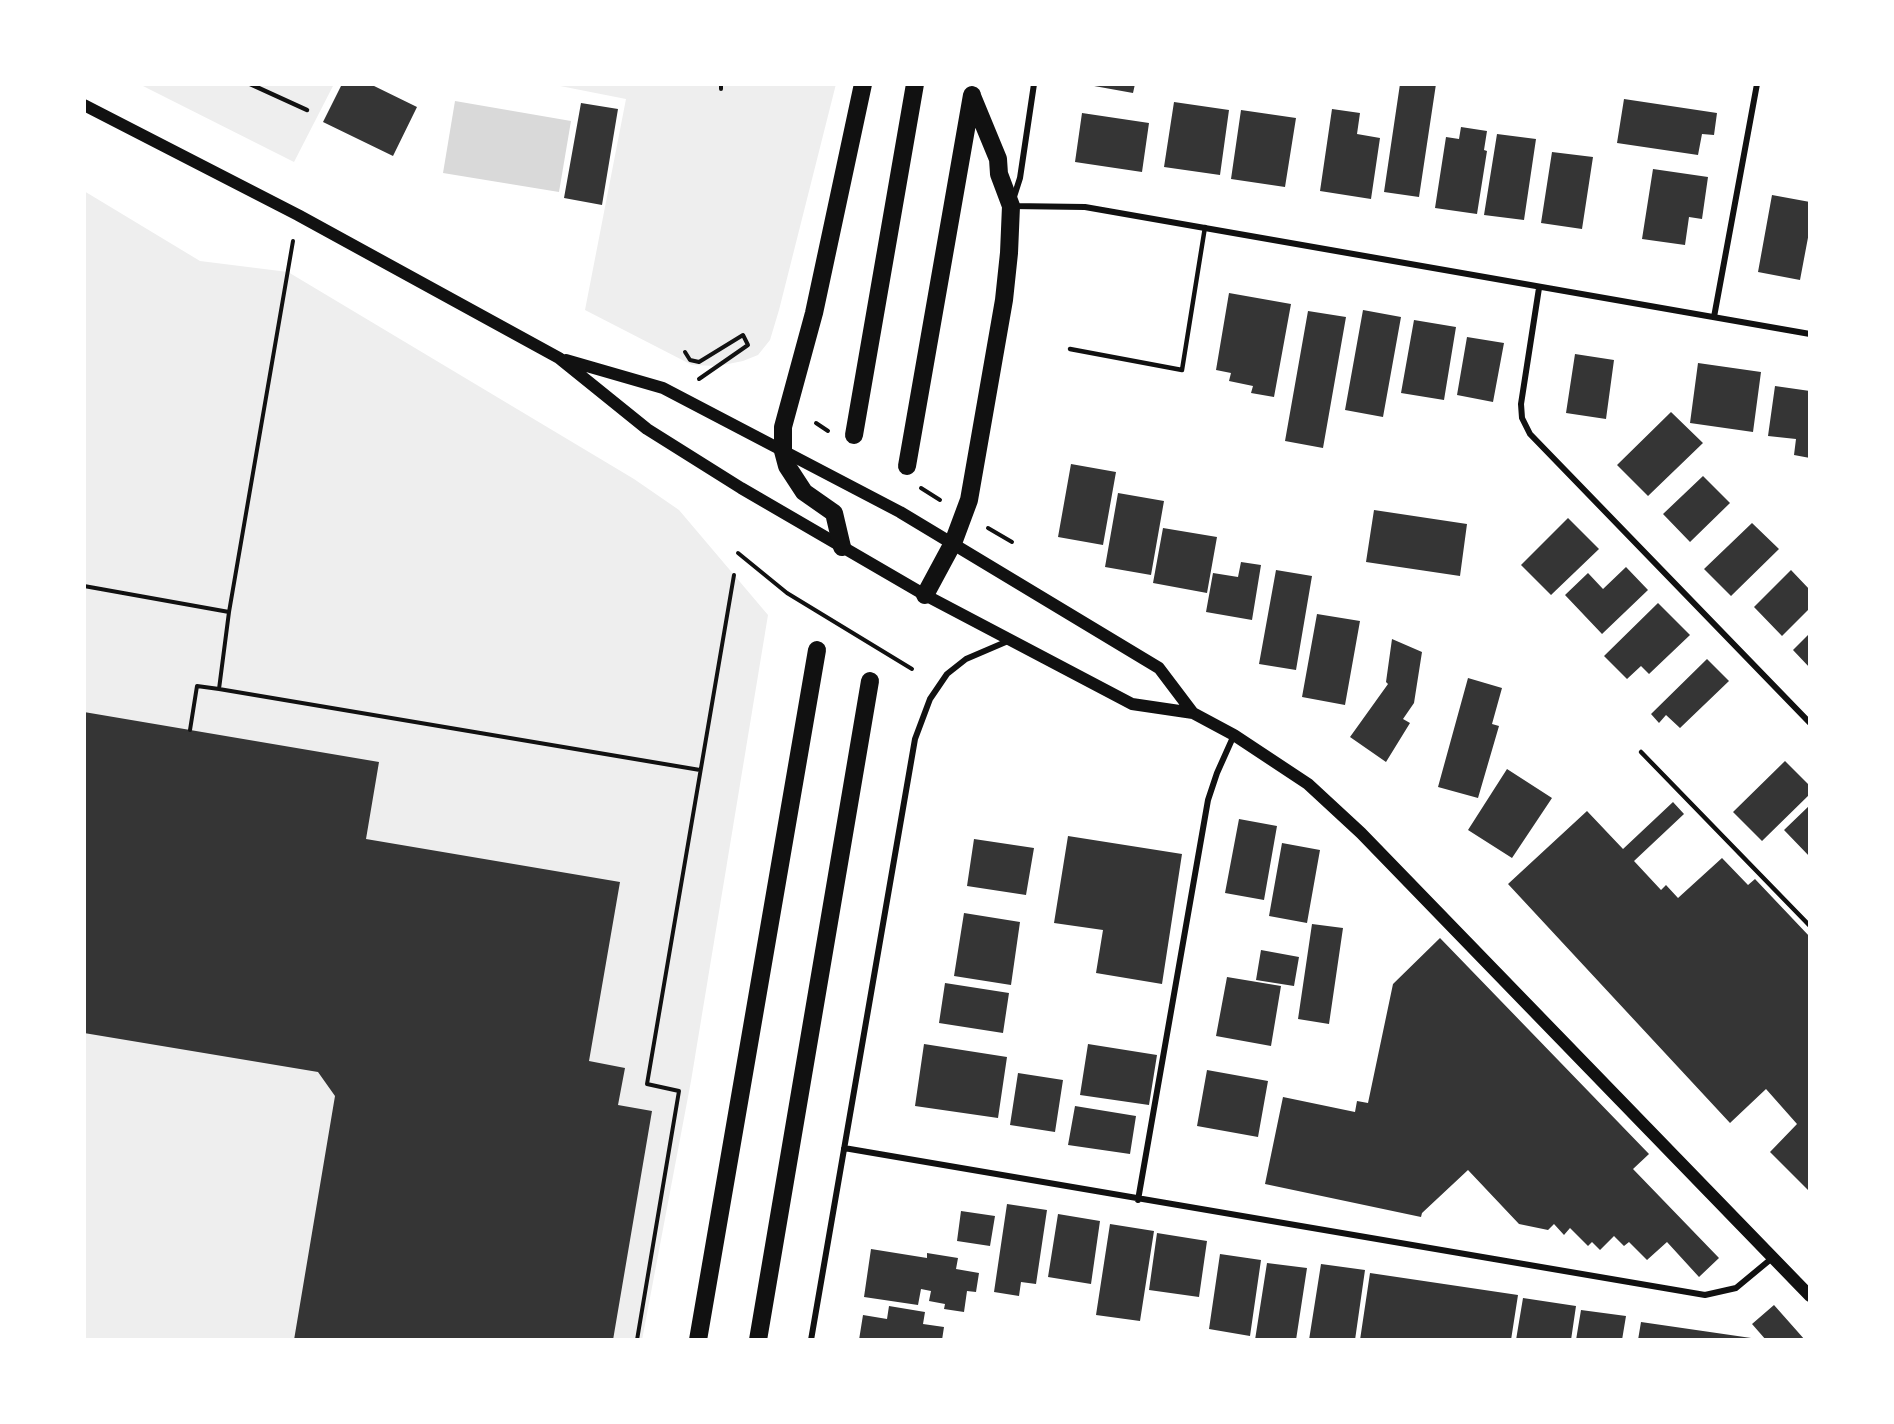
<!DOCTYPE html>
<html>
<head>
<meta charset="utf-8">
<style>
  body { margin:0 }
  #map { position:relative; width:1894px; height:1424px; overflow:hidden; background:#fff; font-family:"Zilla Slab",serif }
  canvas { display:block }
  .frame { position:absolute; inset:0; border:86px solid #fff; pointer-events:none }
</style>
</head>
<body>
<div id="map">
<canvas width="1894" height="1424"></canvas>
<div class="frame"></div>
</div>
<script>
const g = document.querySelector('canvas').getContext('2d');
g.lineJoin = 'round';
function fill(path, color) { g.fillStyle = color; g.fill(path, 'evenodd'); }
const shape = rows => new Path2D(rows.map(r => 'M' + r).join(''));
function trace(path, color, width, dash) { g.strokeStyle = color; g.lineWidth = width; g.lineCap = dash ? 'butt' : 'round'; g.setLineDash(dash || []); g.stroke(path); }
fill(shape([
  [139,84,334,84,294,162],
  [550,84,836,84,779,310,770,340,758,355,743,361,718,366,692,365,585,310,626,99],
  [84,191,200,261,288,272,634,479,679,510,768,615,691,1081,642,1340,84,1340]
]), '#eee');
fill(shape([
  [455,101,571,121,559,192,443,173]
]), '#d9d9d9');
fill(shape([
  [342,84,370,84,417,107,393,156,323,122],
  [1083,84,1135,84,1133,93],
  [1400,84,1436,84,1419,197,1384,192],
  [1624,99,1717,113,1714,135,1702,134,1698,155,1617,143],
  [1174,102,1229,110,1220,175,1164,167],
  [581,103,618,109,602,205,564,198],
  [1332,109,1360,113,1357,134,1380,138,1371,199,1320,191],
  [1241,110,1296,118,1285,187,1231,179],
  [1082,113,1149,123,1142,172,1075,162],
  [1461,127,1487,131,1484,150,1487,151,1477,214,1435,208,1446,137,1459,139],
  [1497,134,1536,139,1524,220,1484,215],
  [1552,152,1593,157,1582,229,1541,223],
  [1653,169,1708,177,1702,219,1689,217,1685,245,1642,239],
  [1772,195,1810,202,1810,227,1800,280,1758,272],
  [1229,293,1291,304,1274,397,1251,393,1253,386,1229,381,1231,373,1216,370],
  [1363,310,1401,317,1383,417,1345,410],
  [1308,311,1346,317,1323,448,1285,441],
  [1414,320,1456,327,1444,400,1401,393],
  [1467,337,1504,343,1493,402,1457,395],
  [1575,354,1614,360,1606,419,1566,413],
  [1698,363,1761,372,1753,432,1690,423],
  [1775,386,1810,391,1810,458,1794,455,1796,439,1768,436],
  [1671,412,1703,443,1648,496,1617,465],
  [1071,464,1116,472,1103,545,1058,537],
  [1703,476,1730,503,1690,542,1663,514],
  [1118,493,1164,501,1151,575,1105,567],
  [1374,510,1467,524,1460,576,1366,562],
  [1568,518,1599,549,1551,595,1521,565],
  [1752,523,1779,549,1731,596,1704,569],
  [1163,528,1217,537,1207,593,1153,583],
  [1241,562,1261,565,1252,620,1206,612,1213,573,1238,577],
  [1626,567,1648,590,1602,634,1565,595,1588,573,1603,589],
  [1276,570,1312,576,1296,670,1259,664],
  [1791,570,1810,590,1810,608,1782,636,1754,607],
  [1658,603,1690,635,1649,674,1641,666,1627,679,1604,656],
  [1317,614,1360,621,1345,705,1302,697],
  [1810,633,1810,668,1793,650],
  [1392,639,1422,652,1414,703,1403,719,1410,723,1386,762,1350,737,1388,684,1386,682],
  [1707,659,1729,681,1680,728,1666,715,1659,723,1651,714],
  [1468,678,1502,688,1492,724,1499,726,1478,798,1438,787],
  [84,712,379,762,366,839,620,882,589,1061,625,1068,618,1105,652,1111,613,1340,294,1340,335,1096,318,1072,84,1033],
  [1785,761,1810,786,1810,794,1762,841,1733,812],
  [1507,769,1552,798,1512,858,1468,830],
  [1673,802,1684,814,1634,861,1661,890,1666,885,1678,898,1722,858,1748,885,1755,879,1810,937,1810,1192,1770,1152,1797,1124,1766,1089,1730,1123,1508,884,1587,811,1623,849],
  [1810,805,1810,857,1784,830],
  [1239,819,1277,826,1264,900,1225,893],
  [1068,836,1182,854,1162,984,1096,973,1103,930,1054,923],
  [974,839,1034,848,1026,895,967,886],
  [1282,843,1320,850,1307,923,1269,916],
  [964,913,1020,922,1011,985,954,976],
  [1312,924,1343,928,1329,1024,1298,1019],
  [1440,938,1649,1154,1633,1169,1719,1258,1699,1277,1667,1242,1647,1260,1629,1242,1624,1246,1614,1236,1600,1250,1592,1242,1588,1246,1570,1228,1564,1235,1554,1224,1548,1230,1519,1224,1468,1170,1422,1213,1421,1217,1265,1184,1283,1097,1355,1112,1357,1101,1368,1103,1393,984],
  [1261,950,1299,957,1294,986,1256,980],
  [1227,977,1281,986,1271,1046,1216,1036],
  [945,983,1009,993,1003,1033,939,1023],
  [924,1044,1007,1057,998,1118,915,1106],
  [1088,1044,1157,1055,1149,1105,1080,1095],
  [1207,1070,1268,1081,1258,1137,1197,1126],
  [1018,1073,1063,1080,1055,1132,1010,1125],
  [1075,1106,1136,1116,1130,1154,1068,1145],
  [1007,1204,1047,1210,1036,1284,1021,1282,1019,1296,994,1292],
  [961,1211,995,1216,990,1246,957,1241],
  [1058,1214,1100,1221,1091,1284,1048,1277],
  [1110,1224,1154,1231,1140,1321,1096,1315],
  [1157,1233,1207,1241,1199,1297,1149,1290],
  [871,1249,927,1258,927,1253,958,1258,956,1269,979,1273,976,1292,967,1291,964,1312,944,1309,945,1304,929,1301,931,1291,921,1289,918,1305,864,1297],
  [1220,1254,1261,1260,1250,1336,1209,1329],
  [1267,1263,1307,1268,1296,1340,1255,1340],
  [1321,1264,1365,1270,1355,1340,1309,1340],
  [1370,1273,1518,1295,1511,1340,1360,1340],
  [1523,1298,1576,1306,1571,1340,1516,1340],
  [1774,1305,1805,1340,1766,1340,1752,1324],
  [889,1306,925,1312,923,1324,944,1327,942,1340,859,1340,863,1315,887,1319],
  [1581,1310,1626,1316,1622,1340,1576,1340],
  [1641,1322,1758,1339,1758,1340,1638,1340]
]), '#353535');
trace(shape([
  [721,84,721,89],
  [685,352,690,360,699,362,743,335,748,345,699,379],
  [816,423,828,431],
  [921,488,940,500],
  [988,528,1012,542],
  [738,553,787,593,912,669],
  [84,586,229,612,219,689,700,770],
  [229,612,293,241],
  [190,730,197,686,219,689],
  [637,1340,679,1091,647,1084,734,575]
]), '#111', 4);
trace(shape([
  [250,84,307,110],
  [1070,349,1182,370,1205,227],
  [1641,752,1810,926]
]), '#111', 4.5);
trace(shape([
  [1034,84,1020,178,1011,206,1085,207,1810,334],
  [1539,288,1521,404,1522,418,1530,434,1810,723],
  [1714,317,1757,84],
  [844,1148,1705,1295,1736,1288,1771,1259],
  [1138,1200,1208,800,1217,773,1234,735],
  [811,1340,915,739,930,699,947,674,966,659,1008,641]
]), '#111', 6);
trace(shape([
  [84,105,298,215,559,358,647,429,741,488,925,595,1132,704,1193,713,1234,735,1308,784,1361,833,1810,1296],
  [566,360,663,388,900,512,1159,668,1193,713]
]), '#111', 12);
trace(shape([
  [854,435,915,84],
  [907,466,972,95],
  [842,547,834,513,804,492,787,466,783,451,783,427,814,313,863,84],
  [925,595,953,543,969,500,1004,300,1009,253,1011,206,999,174,998,159,972,96],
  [698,1340,817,650],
  [758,1340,870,681]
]), '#111', 18);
</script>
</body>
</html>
